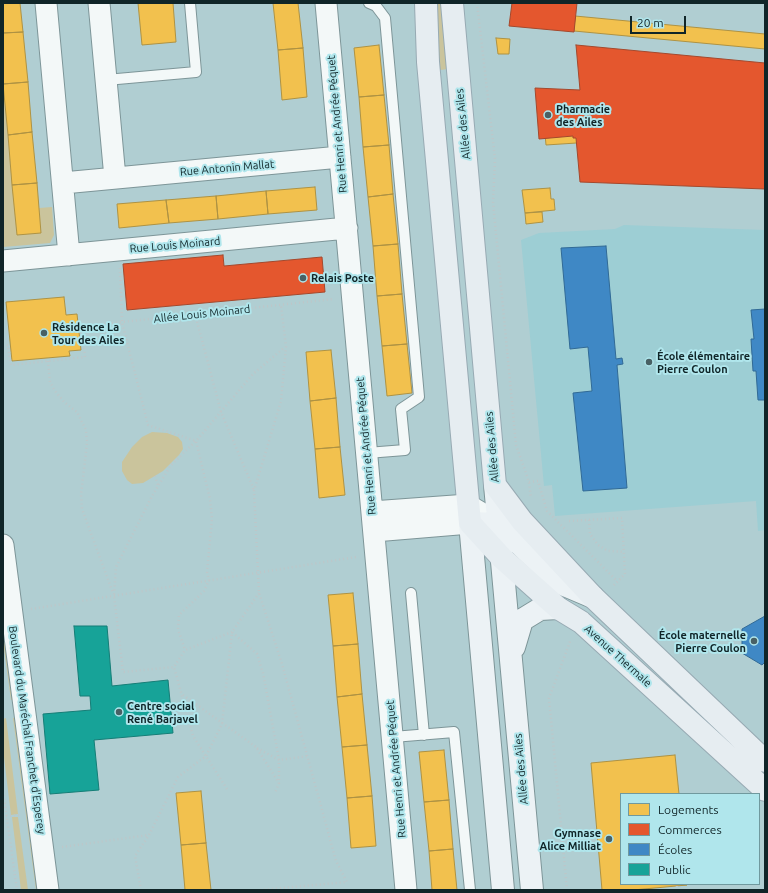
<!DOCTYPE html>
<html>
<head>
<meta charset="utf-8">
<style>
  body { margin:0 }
  #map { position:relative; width:768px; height:893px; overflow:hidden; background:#b0ced2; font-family:Ubuntu,sans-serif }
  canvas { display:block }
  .frame { position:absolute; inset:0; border:4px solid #102528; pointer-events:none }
  .legend { position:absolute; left:620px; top:793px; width:140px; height:92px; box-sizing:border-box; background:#b0e6ec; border:1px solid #70999e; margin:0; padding:5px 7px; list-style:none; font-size:12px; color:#102528 }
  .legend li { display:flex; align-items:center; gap:8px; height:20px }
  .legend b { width:20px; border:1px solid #70999e }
  .scale { position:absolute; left:630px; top:16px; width:56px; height:18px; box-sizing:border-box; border:2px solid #102528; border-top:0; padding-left:5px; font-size:12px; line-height:14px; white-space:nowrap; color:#102528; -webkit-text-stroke:3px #b0e6ec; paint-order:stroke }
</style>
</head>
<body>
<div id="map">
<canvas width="768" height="893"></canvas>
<div class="frame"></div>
<ul class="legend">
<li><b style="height:11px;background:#f2c14e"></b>Logements</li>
<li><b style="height:11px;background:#e4572e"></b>Commerces</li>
<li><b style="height:11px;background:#3f88c5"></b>Écoles</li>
<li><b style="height:11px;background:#17a398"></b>Public</li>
</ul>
<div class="scale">20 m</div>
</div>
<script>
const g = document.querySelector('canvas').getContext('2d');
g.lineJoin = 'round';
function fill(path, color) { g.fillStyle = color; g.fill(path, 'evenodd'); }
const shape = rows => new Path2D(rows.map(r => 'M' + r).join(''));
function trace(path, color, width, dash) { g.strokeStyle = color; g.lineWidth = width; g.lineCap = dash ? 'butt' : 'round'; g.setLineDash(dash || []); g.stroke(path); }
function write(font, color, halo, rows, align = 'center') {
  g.font = font + ' Ubuntu,sans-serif'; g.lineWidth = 4; g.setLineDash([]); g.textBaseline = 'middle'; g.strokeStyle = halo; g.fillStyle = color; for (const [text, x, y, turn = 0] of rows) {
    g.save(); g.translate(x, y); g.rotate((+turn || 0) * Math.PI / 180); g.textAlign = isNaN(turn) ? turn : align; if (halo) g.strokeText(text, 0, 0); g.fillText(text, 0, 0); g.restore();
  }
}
fill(shape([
  [624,225,765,230,765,530,758,531,756,501,555,516,552,485,544,486,521,240,539,233,615,229]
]), '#9dced4');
fill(shape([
  [434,3,442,3,448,69,440,70],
  [3,83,17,235,41,233,39,208,52,207,54,235,50,243,3,247],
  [152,432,167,433,178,437,182,442,183,449,179,455,163,471,143,483,132,484,127,480,122,471,122,462,132,447,142,437],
  [3,622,17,699,11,700,3,641],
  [19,717,43,890,36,890,13,718],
  [6,718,18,814,11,815,3,749,3,719],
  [12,817,18,817,28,890,21,890]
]), '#cac49c');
const homes = shape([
  [3,3,20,3,23,32,3,33,3,3],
  [138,3,173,3,176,42,142,45,138,3],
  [273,3,298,3,303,48,278,50,273,3],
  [575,16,765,34,765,49,574,31,575,16],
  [23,32,28,82,3,84,3,33,23,32],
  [496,38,510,39,509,54,498,54,496,38],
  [379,45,384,95,359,97,354,48,379,45],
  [303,48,307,97,282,100,278,50,303,48],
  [28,82,32,132,8,135,3,84,28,82],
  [384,95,389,145,363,147,359,97,384,95],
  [765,102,765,137,708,140,705,108,765,102],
  [704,103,707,135,687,137,688,139,627,143,624,111,704,103],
  [623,105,626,137,606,139,607,141,546,145,543,112,623,105],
  [32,132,37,183,12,185,8,135,32,132],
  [389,145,393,194,368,197,363,147,389,145],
  [37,183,41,233,17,235,12,185,37,183],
  [315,187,317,210,268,214,266,191,315,187],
  [550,188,551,199,554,199,555,210,525,213,522,190,550,188],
  [266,191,268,214,218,219,216,196,266,191],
  [393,194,398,244,373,246,368,197,393,194],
  [216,196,218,219,169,223,166,200,216,196],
  [166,200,169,223,119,228,117,204,166,200],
  [542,212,543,222,526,224,525,213,542,212],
  [398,244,402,294,377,296,373,246,398,244],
  [402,294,407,344,382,346,377,296,402,294],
  [64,297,66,315,77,314,81,350,69,351,70,356,12,361,6,302,64,297],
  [407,344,412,393,387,396,382,346,407,344],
  [331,350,336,398,310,401,306,352,331,350],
  [336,398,340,447,315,449,310,401,336,398],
  [340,447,345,495,319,498,315,449,340,447],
  [353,593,358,644,333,646,328,595,353,593],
  [358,644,362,694,337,697,333,646,358,644],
  [362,694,367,745,342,747,337,697,362,694],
  [367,745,372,796,347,798,342,747,367,745],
  [444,750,449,800,424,802,419,752,444,750],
  [675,755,679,794,621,794,621,884,687,885,633,890,602,890,591,763,675,755],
  [201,791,206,843,181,845,176,793,201,791],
  [372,796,376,846,351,848,347,798,372,796],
  [449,800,453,849,429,851,424,802,449,800],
  [206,843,211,890,185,890,181,845,206,843],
  [453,849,457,890,432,890,429,851,453,849]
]);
fill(homes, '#f2c14e');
trace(homes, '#ae9243', 1);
const shops = shape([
  [512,3,577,3,574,32,509,26,512,3],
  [576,45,765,63,765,189,580,182,576,138,573,138,573,136,539,139,535,88,580,90,576,45],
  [223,255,224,266,322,257,325,292,127,310,123,264,223,255]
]);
fill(shops, '#e4572e');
trace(shops, '#a4482c', 1);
const schools = shape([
  [606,246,616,359,622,358,623,364,617,365,627,488,583,491,573,393,592,391,588,347,570,349,561,248,606,246],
  [765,309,765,400,758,400,756,371,753,371,751,339,754,339,751,310,765,309],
  [765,616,765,665,764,663,762,665,742,653,742,629,765,616]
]);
fill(schools, '#3f88c5');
trace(schools, '#316a96', 1);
const public = shape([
  [74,626,107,626,112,686,168,680,173,733,94,740,99,790,50,794,43,714,91,710,90,696,80,696,74,626]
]);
fill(public, '#17a398');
trace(public, '#157d76', 1);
const service = shape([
  [106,80,196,72,190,3],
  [367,453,405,450,401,409,419,397,385,18,376,6,369,3],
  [411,593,424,735],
  [393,737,454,732,470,890]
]);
const minor = shape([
  [46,3,69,255],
  [99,3,115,178],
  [326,3,406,890],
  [63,183,340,157],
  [3,261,347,228],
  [372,512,468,505,483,514],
  [374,531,470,523],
  [3,545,48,890]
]);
const secondary = shape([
  [495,485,532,890],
  [514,647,522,620,540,609,558,608],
  [503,890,470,523,499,524,560,583,593,597]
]);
const primary = shape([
  [426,3,428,62,470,523,502,558,558,608,581,622,765,790],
  [452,3,495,485,522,521,593,597,765,761]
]);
trace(service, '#7d9598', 12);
trace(minor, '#7d9598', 23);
trace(secondary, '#7d9598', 24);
trace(primary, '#97aab3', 24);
trace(shape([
  [477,3,495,159,493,202,516,445,529,482,531,498],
  [120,268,122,322,334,299],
  [195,314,221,412,254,490],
  [3,346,8,345,11,365,85,357,82,327,122,322,148,425,196,441,210,499,212,519,207,572,209,580,204,591,179,615,178,629,185,650],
  [48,361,50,382,55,391,64,402,77,412,86,430,87,443,81,495,82,509,113,593],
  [155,476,158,485],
  [529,482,538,481,547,511,617,581],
  [589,520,590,534,598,545,608,551,624,552],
  [569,521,622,518,625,574,612,587],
  [259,593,232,632,257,654,263,673,279,760,279,783,275,793],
  [31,609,356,557],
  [183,695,256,747,279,783],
  [257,748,279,760,308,756],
  [227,789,193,736,174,667,123,672,114,596,116,567,152,496,171,465,196,441,253,374,285,347],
  [3,791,17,890],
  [6,816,19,815],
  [62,847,149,835],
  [677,886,677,890],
  [141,890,135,856,149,835,178,777,206,756,222,724,232,632,185,650,174,667],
  [260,890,347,882,336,861,282,664,259,593,254,491,281,401,286,347,281,305],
  [567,890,549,698,571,639]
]), '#bec6c8', 2.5, [1, 3]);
trace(service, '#f3f8f8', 10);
trace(minor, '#f3f8f8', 21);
trace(secondary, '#ecf2f5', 22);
trace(primary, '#e6edf1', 22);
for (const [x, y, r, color] of [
  [548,115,4,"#486064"],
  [303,278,4,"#486064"],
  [44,333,4,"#486064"],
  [649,362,4,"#486064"],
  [754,641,4,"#486064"],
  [119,712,4,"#486064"],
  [609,839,4,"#486064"]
]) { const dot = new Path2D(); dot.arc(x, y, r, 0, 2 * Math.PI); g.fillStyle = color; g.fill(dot); trace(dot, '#b0e6ec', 1.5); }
write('bold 11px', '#102528', '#b0e6ec', [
  ["Pharmacie",556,109],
  ["des Ailes",556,122],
  ["Relais Poste",311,278],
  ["Résidence La",52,327],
  ["Tour des Ailes",52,340],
  ["École élémentaire",657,356],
  ["Pierre Coulon",657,369],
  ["École maternelle",746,635,"right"],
  ["Pierre Coulon",746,648,"right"],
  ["Centre social",127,706],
  ["René Barjavel",127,719],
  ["Gymnase",601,833,"right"],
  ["Alice Milliat",601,846,"right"]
], 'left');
write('11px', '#102528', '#b0e6ec', [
  ["Rue Henri et Andrée Péquet",337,124,-95],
  ["Allée des Ailes",463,124,-96],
  ["Rue Antonin Mallat",227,168,-5],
  ["Rue Louis Moinard",175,245,-5],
  ["Allée Louis Moinard",202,314,-6],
  ["Rue Henri et Andrée Péquet",366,446,-95],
  ["Allée des Ailes",492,447,-95],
  ["Avenue Thermale",618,656,42],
  ["Boulevard du Maréchal Franchet d'Esperey",27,730,82],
  ["Rue Henri et Andrée Péquet",396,769,-95],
  ["Allée des Ailes",521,769,-95]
]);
</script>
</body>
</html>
